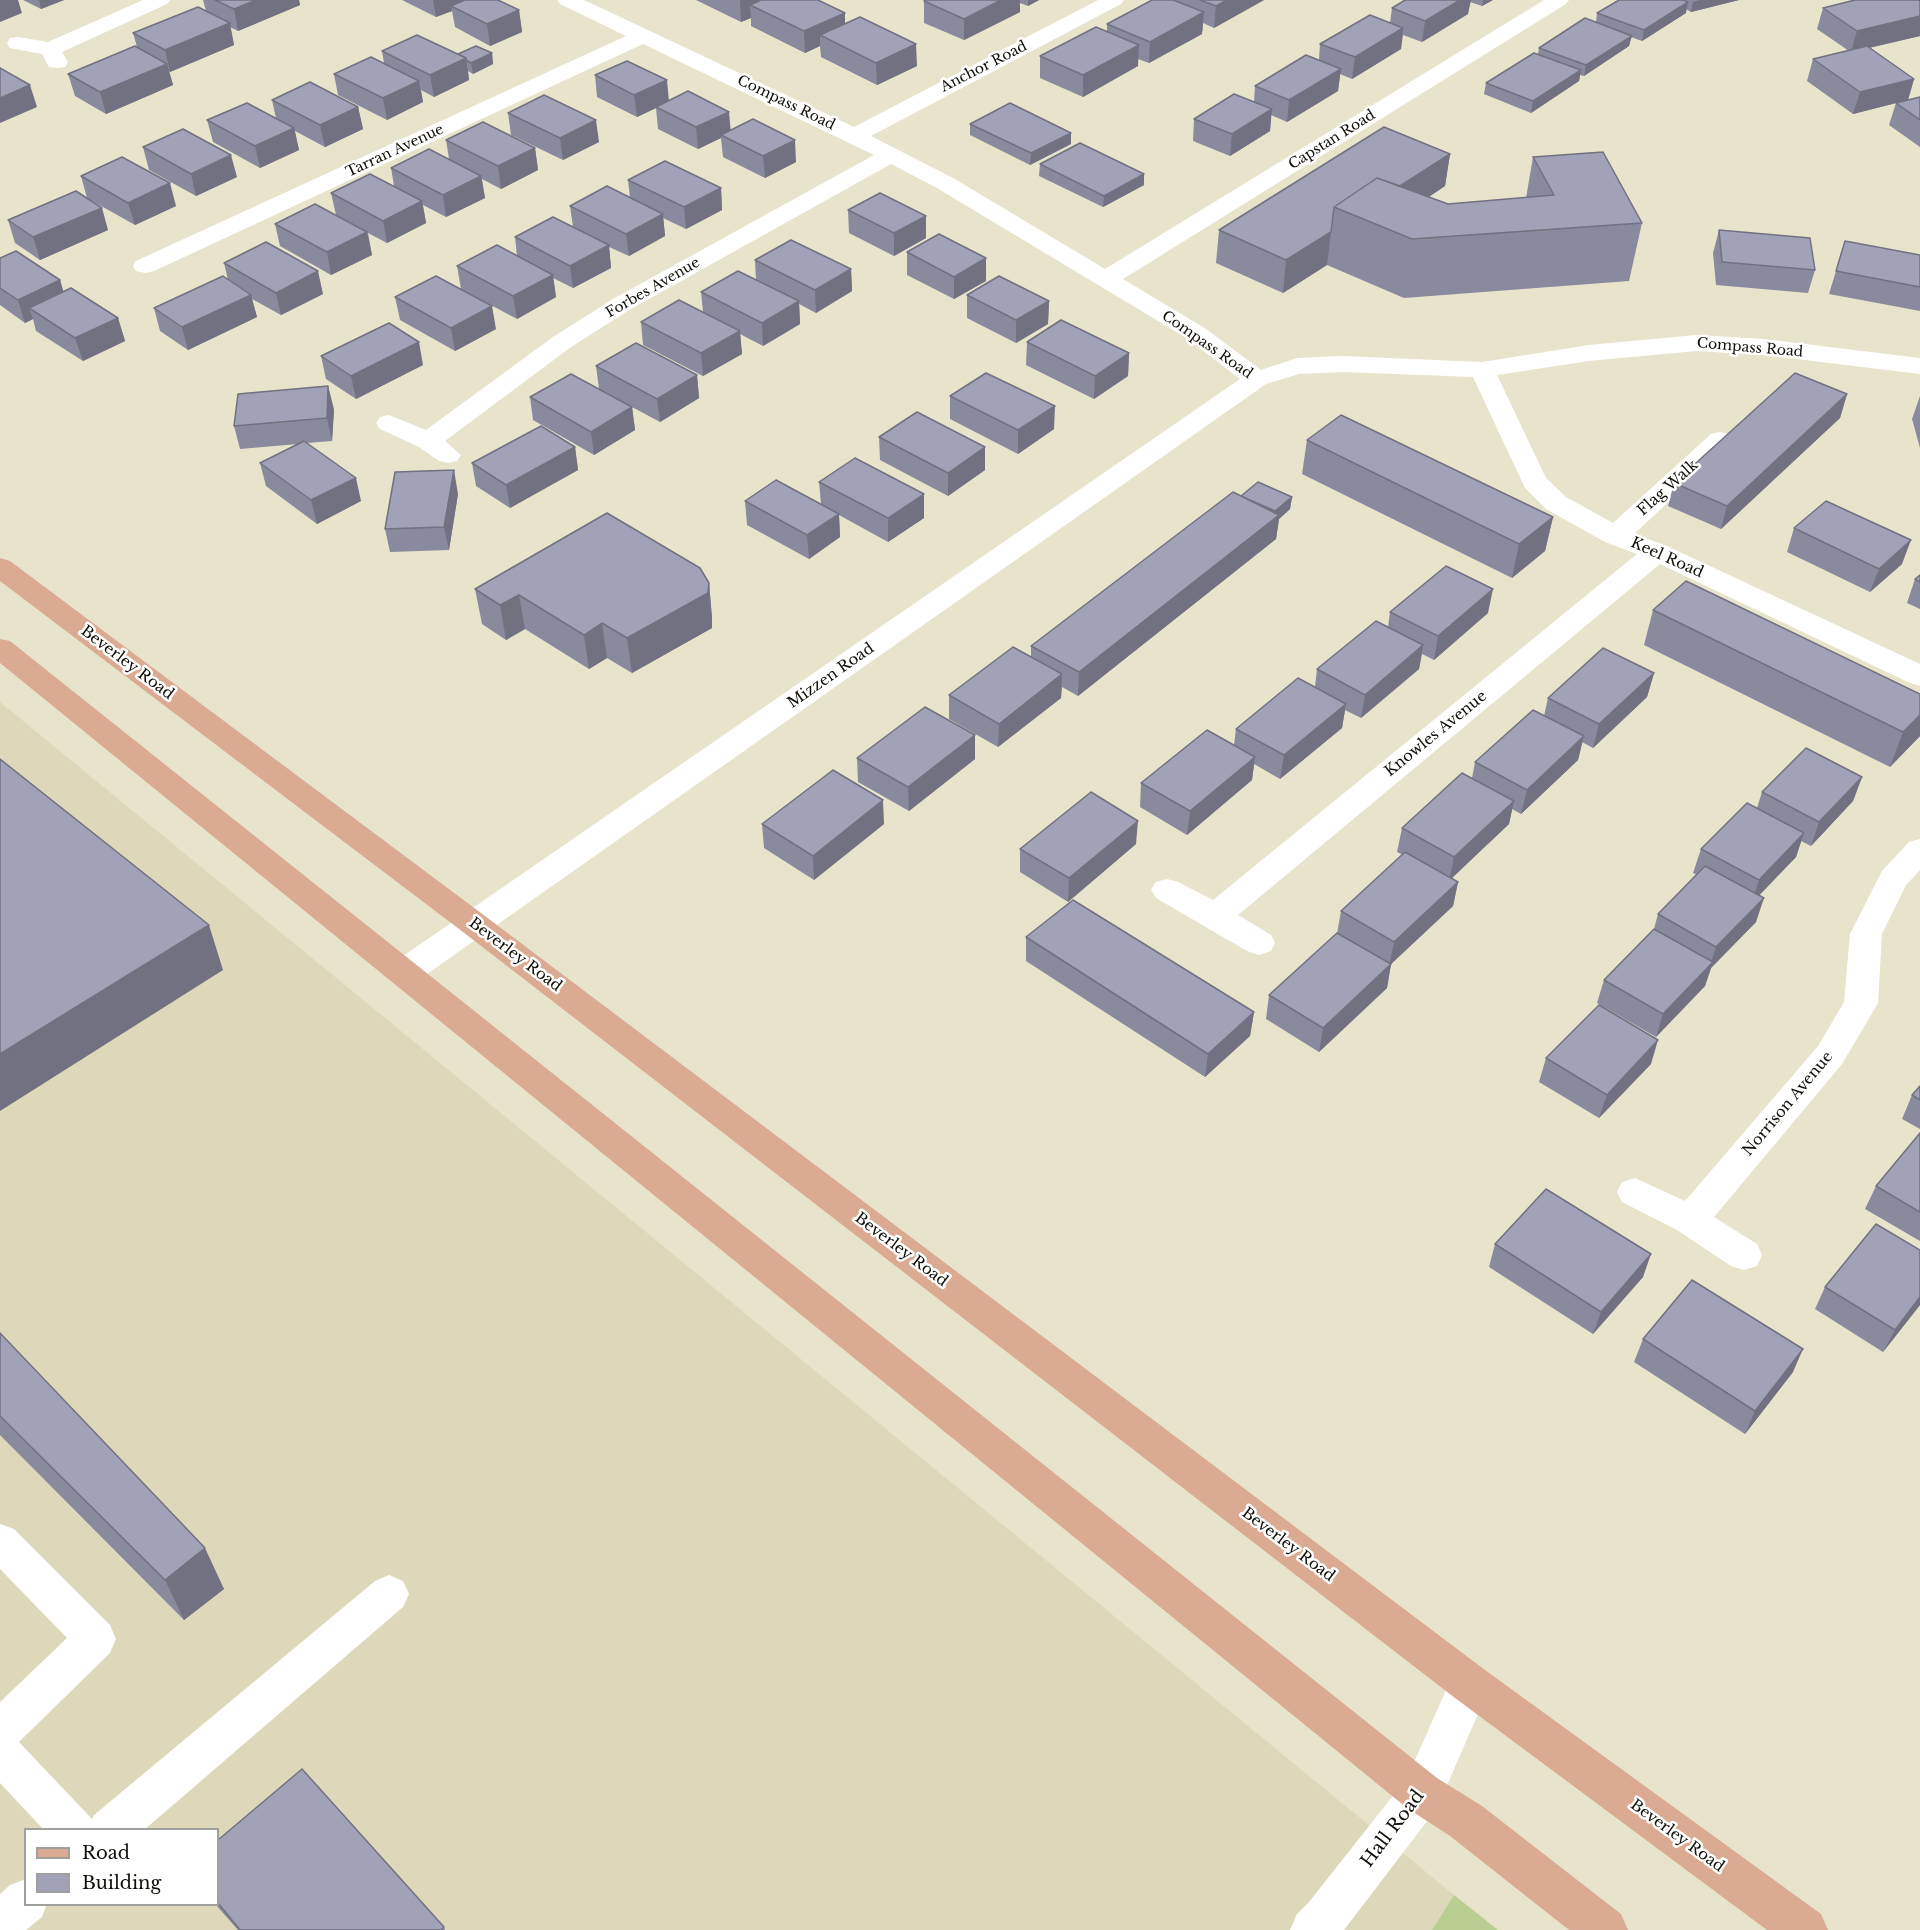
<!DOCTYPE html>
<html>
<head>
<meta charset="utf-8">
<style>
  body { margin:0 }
  #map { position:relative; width:1920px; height:1930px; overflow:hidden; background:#e8e4cc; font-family:"Libre Baskerville",serif }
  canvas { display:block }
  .legend { position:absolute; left:24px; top:1828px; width:195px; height:78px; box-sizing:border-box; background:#fff; border:2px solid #9f9f9c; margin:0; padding:8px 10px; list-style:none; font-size:18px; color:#100f07 }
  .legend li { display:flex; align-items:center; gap:12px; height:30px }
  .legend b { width:30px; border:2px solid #9f9f9c }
</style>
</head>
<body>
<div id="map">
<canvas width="1920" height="1930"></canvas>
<ul class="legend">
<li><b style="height:8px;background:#daab92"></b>Road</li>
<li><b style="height:16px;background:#a1a1b8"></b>Building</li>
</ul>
</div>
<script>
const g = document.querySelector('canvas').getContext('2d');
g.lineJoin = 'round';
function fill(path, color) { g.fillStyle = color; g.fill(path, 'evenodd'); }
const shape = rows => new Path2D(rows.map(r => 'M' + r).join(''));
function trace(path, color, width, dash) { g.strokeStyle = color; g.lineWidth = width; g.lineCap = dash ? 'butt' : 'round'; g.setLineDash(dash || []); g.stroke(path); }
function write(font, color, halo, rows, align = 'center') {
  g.font = font + ' "Libre Baskerville",serif'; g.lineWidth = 5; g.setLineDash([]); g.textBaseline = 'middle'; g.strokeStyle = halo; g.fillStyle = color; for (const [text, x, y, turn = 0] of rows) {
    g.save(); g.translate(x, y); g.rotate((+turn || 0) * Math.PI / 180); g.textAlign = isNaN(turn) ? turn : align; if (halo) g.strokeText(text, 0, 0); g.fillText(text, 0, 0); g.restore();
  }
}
fill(shape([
  [0,702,1454,1895,1432,1930,0,1930],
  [26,1830,218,1830,218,1904,26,1904]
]), '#ddd8b9');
fill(shape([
  [1454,1895,1498,1930,1432,1930]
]), '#b9ce91');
fill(shape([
  [143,0,170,0,167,4,62,52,68,62,65,67,57,68,49,67,42,54,10,48,7,43,10,38,18,37,48,42,143,0],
  [557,0,584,0,854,127,1098,0,1124,0,1121,4,871,136,953,178,1105,269,1544,0,1569,0,1566,4,1123,279,1206,329,1261,370,1297,358,1343,356,1482,362,1589,345,1696,335,1764,339,1920,358,1920,374,1764,355,1696,351,1589,361,1497,375,1546,478,1566,497,1613,523,1711,434,1720,432,1729,434,1733,440,1729,446,1634,534,1667,546,1920,664,1920,686,1910,683,1660,564,1238,915,1271,935,1275,943,1271,951,1259,955,1247,951,1156,898,1151,890,1156,882,1167,879,1178,882,1213,900,1637,554,1605,542,1546,509,1525,488,1473,377,1343,372,1299,374,1266,384,417,981,405,984,393,981,388,972,393,963,1240,379,1188,339,937,188,891,164,631,309,571,347,445,441,461,455,457,461,448,463,439,461,419,447,380,429,376,423,380,417,389,415,426,430,553,337,613,299,874,155,643,44,154,271,145,273,136,271,133,266,136,261,626,36,560,4,557,0],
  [1920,839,1920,870,1906,885,1882,934,1878,1003,1842,1064,1714,1217,1757,1244,1762,1255,1757,1266,1744,1270,1731,1266,1677,1230,1622,1202,1617,1192,1622,1182,1635,1178,1685,1201,1818,1046,1844,1002,1850,934,1882,871,1909,842,1920,839],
  [0,1524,14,1529,110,1625,116,1639,110,1653,19,1742,92,1819,94,1815,375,1581,389,1575,403,1581,409,1594,403,1607,144,1830,44,1830,0,1783,0,1702,67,1638,0,1569,0,1524],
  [1470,1664,1485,1670,1491,1684,1437,1808,1344,1930,1290,1930,1297,1914,1309,1902,1407,1778,1455,1670,1470,1664],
  [26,1879,26,1904,47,1904,42,1917,26,1930,0,1930,0,1894,10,1885,26,1879]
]), '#fff');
fill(shape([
  [0,558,10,561,485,916,1485,1670,1821,1914,1828,1930,1767,1930,1455,1698,463,932,0,581,0,558],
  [0,639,10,641,1437,1778,1482,1806,1621,1914,1628,1930,1569,1930,1450,1836,1407,1808,0,663,0,639]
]), '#daab92');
fill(shape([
  [23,0,64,0,41,9],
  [203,0,299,0,300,5,238,31,230,27,234,45,170,72,169,71,173,85,106,114,75,96,68,74,137,47,133,33,206,11],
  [402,0,498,0,519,10,522,32,490,46,455,27,452,11,436,17],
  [696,0,818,0,845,24,917,66,877,85,821,57,820,46,805,53,751,26,751,18,741,22],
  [926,0,1039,0,1028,6,1020,3,1020,12,964,40,924,23,924,1],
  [1152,0,1264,0,1214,28,1203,23,1202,34,1149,63,1138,59,1138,66,1083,97,1040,78,1040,56,1107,31,1107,24],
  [1405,0,1493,0,1482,6,1470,2,1468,14,1422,42,1403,35,1401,49,1352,79,1340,74,1338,91,1287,122,1271,115,1270,131,1230,156,1193,141,1194,119,1254,102,1255,86,1319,60,1320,44,1390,23,1392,8],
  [1619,0,1739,0,1691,12,1686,9,1686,13,1642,41,1631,37,1629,46,1584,76,1580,75,1579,81,1531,113,1484,94,1486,83,1538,54,1539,48,1596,22,1597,13],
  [1855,0,1920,0,1920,36,1869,48,1914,79,1908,100,1920,97,1920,147,1889,125,1896,103,1853,114,1807,81,1813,59,1849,51,1817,29,1823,8],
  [382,51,458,54,492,53,493,64,473,74,468,71,469,80,434,97,421,90,423,102,387,120,338,95,334,74,384,63],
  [595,75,668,101,796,162,765,178,723,157,721,138,698,149,658,129,656,108,637,117,597,97],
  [272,100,358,107,363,129,325,147,295,131,299,150,260,168,213,142,207,120,276,118],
  [508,113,599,142,563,160,511,135],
  [970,124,1071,144,1030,165,970,135],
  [446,140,535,148,538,170,501,189,482,179,485,198,446,217,423,205,426,223,387,243,368,233,372,255,331,275,280,246,275,224,336,215,331,193,394,186,391,168,449,159],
  [143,147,237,177,196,196,149,170],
  [1450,154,1445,186,1429,197,1448,204,1526,198,1533,157,1642,223,1629,281,1404,298,1327,265,1283,293,1216,263,1219,230],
  [1040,164,1144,174,1144,185,1103,207,1039,176],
  [81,176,176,206,135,225,87,198],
  [628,180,721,188,722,210,686,229,663,218,665,236,629,256,609,247,611,268,573,288,553,278,556,297,517,319,461,289,457,266,517,256,515,237,573,227,570,206,630,198],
  [848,210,926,216,926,238,894,256,849,233],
  [8,220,108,230,40,260,15,243],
  [1719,230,1815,270,1808,293,1716,285,1713,253],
  [1845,241,1920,255,1920,311,1829,294],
  [907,252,986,281,954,299,907,275],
  [0,258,60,280,63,292,118,318,125,341,83,361,36,331,33,319,25,323,0,305],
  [755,260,851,269,852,291,816,313,799,304,800,324,763,346,740,334,742,354,703,376,643,345,641,322,703,312,701,292,756,280],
  [224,263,323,294,281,315,252,299,257,317,188,350,160,331,154,308,228,280],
  [967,295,1049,301,1048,324,1016,343,967,318],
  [395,297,496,329,455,351,400,320],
  [1027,342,1129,353,1128,376,1094,399,1026,365],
  [321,356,423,365,356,399,326,379],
  [596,366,697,375,699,398,660,422,632,407,635,430,594,455,533,420,530,397,599,389],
  [328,386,334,410,332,441,307,443,361,501,317,524,266,486,260,463,298,444,240,449,234,426],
  [1847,394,1840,418,1721,529,1668,506,1674,483],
  [950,396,1054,429,1018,454,950,419],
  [1920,396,1920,448,1912,419],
  [879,437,985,447,985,470,948,496,880,460],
  [1307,440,1553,517,1545,551,1512,578,1302,474],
  [575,447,578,470,510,508,476,486,472,463],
  [819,482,924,494,924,518,888,542,839,515,840,537,809,559,747,525,745,501,821,504],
  [458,494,449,550,390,552,385,529],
  [1241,496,1292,497,1290,509,1279,519,1276,539,1078,696,1062,687,1061,698,998,747,949,719,949,695,1031,657,1031,646],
  [1794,528,1902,564,1870,592,1787,552],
  [1920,575,1920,609,1907,603,1915,579],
  [709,583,712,618,712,628,632,673,607,658,589,669,525,629,506,640,482,624,475,589],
  [1653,610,1920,694,1920,736,1890,767,1644,645],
  [1390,612,1488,613,1434,660,1422,654,1419,669,1361,718,1345,710,1342,728,1280,779,1254,764,1252,780,1187,835,1140,807,1141,783,1234,745,1236,729,1315,687,1317,669,1388,627],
  [1654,673,1647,697,1593,748,1582,742,1578,760,1521,814,1512,809,1509,824,1451,878,1458,882,1453,906,1391,964,1387,988,1319,1052,1266,1019,1269,995,1337,934,1341,911,1403,855,1397,852,1402,828,1472,778,1475,762,1544,716,1548,698],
  [975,735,975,759,909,811,858,782,857,758],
  [1862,777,1853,801,1811,846,1801,841,1796,857,1759,895,1756,922,1711,968,1705,986,1656,1037,1597,1003,1604,980,1654,929,1658,914,1697,875,1693,873,1701,849,1757,808,1762,792],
  [762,824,884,824,814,880,764,848],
  [1136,844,1068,902,1020,872,1020,849],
  [1026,937,1254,1012,1250,1036,1205,1077,1026,961],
  [1546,1058,1651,1064,1599,1118,1539,1082],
  [1920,1086,1920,1129,1902,1119,1912,1095],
  [1920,1133,1920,1241,1865,1209,1876,1186],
  [1495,1244,1643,1277,1593,1334,1489,1267],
  [1920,1250,1920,1305,1883,1352,1815,1309,1825,1287],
  [0,1333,224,1589,184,1620,0,1435],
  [1643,1339,1793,1372,1745,1434,1634,1362],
  [218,1840,444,1927,445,1930,238,1930,216,1905,218,1905]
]), '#8a8a9e');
fill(shape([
  [0,0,18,0,22,13,0,22],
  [39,0,64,0,41,9],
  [256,0,299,0,300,5,238,31,234,9],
  [433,0,468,0,451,6,452,11,436,17],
  [741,0,781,0,750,5,751,18,741,22,740,1],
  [1001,0,1020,0,1020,12,964,40,964,19],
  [1028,0,1039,0,1028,6],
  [1227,0,1264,0,1214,28,1216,6],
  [1460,0,1471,0,1468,14,1422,42,1425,21],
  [1483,0,1493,0,1482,6],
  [1700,0,1739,0,1691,12,1693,2],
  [1688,2,1686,13,1642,41,1644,30],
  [519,10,522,32,490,46,487,24],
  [1204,12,1202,34,1149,63,1150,42],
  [845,13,845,34,820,35,820,46,805,53,804,31],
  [1920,16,1920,36,1851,52,1857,31],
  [230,23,234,45,170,72,165,50],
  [1403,28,1401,49,1352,79,1355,57],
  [1632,36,1629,46,1584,76,1586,65],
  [916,44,917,66,877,85,876,63],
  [1139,45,1138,66,1083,97,1083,75],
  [492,53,493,64,473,74,471,63],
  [466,58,469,80,434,97,430,75],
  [167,64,173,85,106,114,100,92],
  [1341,69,1338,91,1287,122,1289,100],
  [1581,70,1579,81,1531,113,1533,101],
  [1914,79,1908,100,1853,114,1860,92],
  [667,80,669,102,656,107,656,108,637,117,634,95],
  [419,81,423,102,387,120,383,98],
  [30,85,37,107,0,123,0,98],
  [358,107,363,129,325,147,320,125],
  [1272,109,1270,131,1230,156,1232,134],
  [729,112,731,134,721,135,721,138,698,149,696,127],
  [596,120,599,142,563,160,560,138],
  [294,128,299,150,260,168,255,146],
  [1071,133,1071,144,1030,165,1031,153],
  [795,140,796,162,765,178,763,156],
  [535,148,538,170,501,189,498,166],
  [1450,154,1445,186,1383,227,1356,216],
  [231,155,237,177,196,196,191,174],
  [1144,174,1144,185,1103,207,1104,196],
  [481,176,485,198,446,217,443,195],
  [170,183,176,206,135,225,128,203],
  [721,188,722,210,686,229,684,207],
  [422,201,426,223,387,243,383,221],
  [102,208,108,230,40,260,33,237],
  [663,214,665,236,629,256,626,234],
  [926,216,926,238,894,256,894,233],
  [367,232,372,255,331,275,327,252],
  [1331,232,1327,265,1283,293,1286,260],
  [609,245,611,268,573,288,570,266],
  [986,258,986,281,954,299,954,277],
  [851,269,852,291,816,313,815,290],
  [318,271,323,294,281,315,276,293],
  [553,275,556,297,517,319,513,296],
  [60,280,67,303,29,308,33,319,25,323,18,300],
  [251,295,257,317,188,350,182,327],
  [799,301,800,324,763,346,762,323],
  [1049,301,1048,324,1016,343,1016,320],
  [492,306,496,329,455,351,451,328],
  [118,318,125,341,83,361,75,338],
  [740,331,742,354,703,376,701,353],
  [419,342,423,365,356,399,351,376],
  [1129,353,1128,376,1094,399,1095,376],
  [697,375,699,398,660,422,657,399],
  [328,386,334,410,332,441,327,418],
  [1847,394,1840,418,1721,529,1727,506],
  [1055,406,1054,429,1018,454,1018,430],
  [632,407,635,430,594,455,591,432],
  [575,447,578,470,510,508,506,485],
  [985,447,985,470,948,496,948,473],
  [454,470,458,494,449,550,444,527],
  [356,478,361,501,317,524,311,500],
  [924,494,924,518,888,542,888,518],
  [1292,497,1290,509,1279,519,1276,539,1078,696,1079,672,1274,519,1275,511],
  [839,514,840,537,809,559,807,535],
  [1553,517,1545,551,1512,578,1519,544],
  [1911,540,1902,564,1870,592,1879,569],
  [709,583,712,618,712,628,632,673,627,638],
  [1493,589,1488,613,1434,660,1438,636],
  [519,595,525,629,506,640,500,605],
  [602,623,607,658,589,669,584,635],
  [1423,645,1419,669,1361,718,1365,695],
  [1654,673,1647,697,1593,748,1599,724],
  [1062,674,1061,698,998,747,999,724],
  [1346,704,1342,728,1280,779,1284,755],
  [1920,715,1920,736,1890,767,1903,732],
  [975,735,975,759,909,811,908,787],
  [1584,736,1578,760,1521,814,1527,790],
  [1255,757,1252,780,1187,835,1190,811],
  [1862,777,1853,801,1811,846,1819,822],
  [883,800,884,824,814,880,813,856],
  [1514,801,1509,824,1449,881,1454,857],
  [1138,821,1136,844,1068,902,1069,878],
  [1804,833,1796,857,1751,904,1759,880],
  [1458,882,1453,906,1389,966,1394,942],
  [1764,898,1756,922,1711,968,1705,986,1656,1037,1663,1014,1710,965,1716,947],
  [209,925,223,970,0,1111,0,1054],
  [1391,964,1387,988,1319,1052,1323,1028],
  [1254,1012,1250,1036,1205,1077,1208,1054],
  [1658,1040,1651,1064,1599,1118,1607,1095],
  [1651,1254,1643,1277,1593,1334,1601,1312],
  [1920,1297,1920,1305,1883,1352,1895,1330],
  [1803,1349,1793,1372,1745,1434,1755,1411],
  [205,1548,224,1589,184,1620,165,1580]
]), '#717181');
const building = shape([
  [215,0,256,0,234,9,215,0],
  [465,0,498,0,519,10,487,24,451,6,465,0],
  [761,0,818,0,845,13,804,31,750,5,761,0],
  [926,0,1001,0,964,19,924,1,926,0],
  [1152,0,1173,0,1204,12,1150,42,1107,24,1152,0],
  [1200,0,1227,0,1216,6,1200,0],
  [1405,0,1460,0,1425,21,1392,8,1405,0],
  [1619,0,1683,0,1688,2,1644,30,1597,13,1619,0],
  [1855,0,1918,0,1920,1,1920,16,1857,31,1823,8,1855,0],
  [198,7,230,23,165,50,133,33,198,7],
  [1370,15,1403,28,1355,57,1320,44,1370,15],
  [860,17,916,44,876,63,820,35,860,17],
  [1585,18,1632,36,1586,65,1539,48,1585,18],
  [1096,27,1139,45,1083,75,1040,56,1096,27],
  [417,35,466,58,430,75,382,51,417,35],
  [135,46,167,64,100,92,68,74,135,46],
  [476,46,492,53,471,63,466,60,466,58,458,54,476,46],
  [1867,46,1914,79,1860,92,1813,59,1867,46],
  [1534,53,1581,70,1533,101,1486,83,1534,53],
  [1306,55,1341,69,1289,100,1255,86,1306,55],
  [371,57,419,81,383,98,334,74,371,57],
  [627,61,667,80,634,95,595,75,627,61],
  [0,68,30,85,0,98,0,68],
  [310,82,358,107,320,125,272,100,310,82],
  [688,91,729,112,696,127,656,107,688,91],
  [1234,94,1272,109,1232,134,1194,119,1234,94],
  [544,95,596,120,560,138,508,113,544,95],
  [1920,97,1920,120,1896,103,1920,97],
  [247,103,294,128,255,146,207,120,247,103],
  [1010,103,1071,133,1031,153,970,124,1010,103],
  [753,119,795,140,763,156,721,135,753,119],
  [483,122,535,148,498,166,446,140,483,122],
  [1384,127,1450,154,1400,186,1377,178,1334,207,1331,232,1286,260,1219,230,1384,127],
  [183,129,231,155,191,174,143,147,183,129],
  [1080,143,1144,174,1104,196,1040,164,1080,143],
  [429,149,481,176,443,195,391,168,429,149],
  [1603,152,1642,223,1412,239,1334,207,1377,178,1448,204,1554,195,1533,157,1603,152],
  [122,157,170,183,128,203,81,176,122,157],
  [665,161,721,188,684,207,628,180,665,161],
  [370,174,422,201,383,221,331,193,370,174],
  [607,186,663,214,626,234,570,206,607,186],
  [76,191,102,208,33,237,8,220,76,191],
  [880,193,926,216,894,233,848,210,880,193],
  [315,204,367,232,327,252,275,224,315,204],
  [553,217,609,245,570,266,515,237,553,217],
  [1719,230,1810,238,1815,270,1722,262,1719,230],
  [939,234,986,258,954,277,907,252,939,234],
  [791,240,851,269,815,290,755,260,791,240],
  [1845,241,1920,255,1920,287,1836,271,1845,241],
  [266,242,318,271,276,293,224,263,266,242],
  [497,245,553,275,513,296,457,266,497,245],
  [16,251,60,280,18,300,0,288,0,258,16,251],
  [738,271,799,301,762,323,701,292,738,271],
  [223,276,251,295,182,327,154,308,223,276],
  [436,276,492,306,451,328,395,297,436,276],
  [999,276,1049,301,1016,320,967,295,999,276],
  [71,288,118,318,75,338,29,308,71,288],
  [679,300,740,331,701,353,641,322,679,300],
  [1061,320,1129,353,1095,376,1027,342,1061,320],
  [389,323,419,342,351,376,321,356,389,323],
  [636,343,697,375,657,399,596,366,636,343],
  [986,373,1055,406,1018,430,950,396,986,373],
  [1795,373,1847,394,1727,506,1674,483,1795,373],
  [571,374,632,407,591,432,530,397,571,374],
  [328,386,327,418,234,426,238,394,328,386],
  [917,412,985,447,948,473,879,437,917,412],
  [1341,415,1553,517,1519,544,1307,440,1341,415],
  [541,426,575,447,506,485,472,463,541,426],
  [304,441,356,478,311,500,260,463,304,441],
  [855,458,924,494,888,518,819,482,855,458],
  [454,470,444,527,385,529,395,472,454,470],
  [776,480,839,514,807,535,745,501,776,480],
  [1258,482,1292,497,1275,511,1241,496,1258,482],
  [1233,492,1279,515,1079,672,1031,646,1233,492],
  [1826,501,1911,540,1879,569,1794,528,1826,501],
  [607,513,700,568,709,583,708,593,627,638,602,623,584,635,519,595,500,605,475,589,607,513],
  [1446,566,1493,589,1438,636,1390,612,1446,566],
  [1920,575,1920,582,1915,579,1920,575],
  [1686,581,1920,694,1920,715,1903,732,1653,610,1686,581],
  [1376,621,1423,645,1365,695,1317,669,1376,621],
  [1013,647,1062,674,999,724,949,695,1013,647],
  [1603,648,1654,673,1599,724,1548,698,1603,648],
  [1298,678,1346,704,1284,755,1236,729,1298,678],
  [925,707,975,735,908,787,857,758,925,707],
  [1533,710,1584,736,1527,790,1475,762,1533,710],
  [1207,730,1255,757,1190,811,1141,783,1207,730],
  [1806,748,1862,777,1819,822,1762,792,1806,748],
  [0,759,209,925,0,1054,0,759],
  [833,770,883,800,813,856,762,824,833,770],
  [1462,773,1514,801,1454,857,1402,828,1462,773],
  [1091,792,1138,821,1069,878,1020,849,1091,792],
  [1747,803,1804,833,1759,880,1701,849,1747,803],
  [1405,852,1458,882,1394,942,1341,911,1405,852],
  [1705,866,1764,898,1716,947,1658,914,1705,866],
  [1073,900,1254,1012,1208,1054,1026,937,1073,900],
  [1654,929,1713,962,1663,1014,1604,980,1654,929],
  [1337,933,1391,964,1323,1028,1269,995,1337,933],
  [1599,1005,1658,1040,1607,1095,1546,1058,1599,1005],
  [1920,1086,1920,1100,1912,1095,1920,1086],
  [1920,1133,1920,1212,1876,1186,1920,1133],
  [1546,1189,1651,1254,1601,1312,1495,1244,1546,1189],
  [1876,1224,1920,1250,1920,1297,1895,1330,1825,1287,1876,1224],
  [1692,1280,1803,1349,1755,1411,1643,1339,1692,1280],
  [0,1333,205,1548,165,1580,0,1416,0,1333],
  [302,1769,444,1927,441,1930,240,1930,218,1903,218,1840,302,1769]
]);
fill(building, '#a1a1b8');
trace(building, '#717181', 1.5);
write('14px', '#100f07', '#fff', [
  ["Anchor Road",984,67,-27],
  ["Compass Road",786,103,26],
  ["Capstan Road",1332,140,-32],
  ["Tarran Avenue",395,151,-25],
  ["Forbes Avenue",653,288,-30],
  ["Compass Road",1207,345,35],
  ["Compass Road",1750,348,5]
]);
write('15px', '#100f07', '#fff', [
  ["Flag Walk",1668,488,-42],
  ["Keel Road",1667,558,24],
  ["Beverley Road",127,663,37],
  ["Mizzen Road",831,676,-35],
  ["Knowles Avenue",1436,734,-39],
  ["Beverley Road",515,955,37],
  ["Norrison Avenue",1788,1104,-50],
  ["Beverley Road",901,1250,37],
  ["Beverley Road",1288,1545,37],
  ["Beverley Road",1677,1836,36]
]);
write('18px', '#100f07', '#fff', [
  ["Hall Road",1393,1829,-53]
]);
</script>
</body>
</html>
